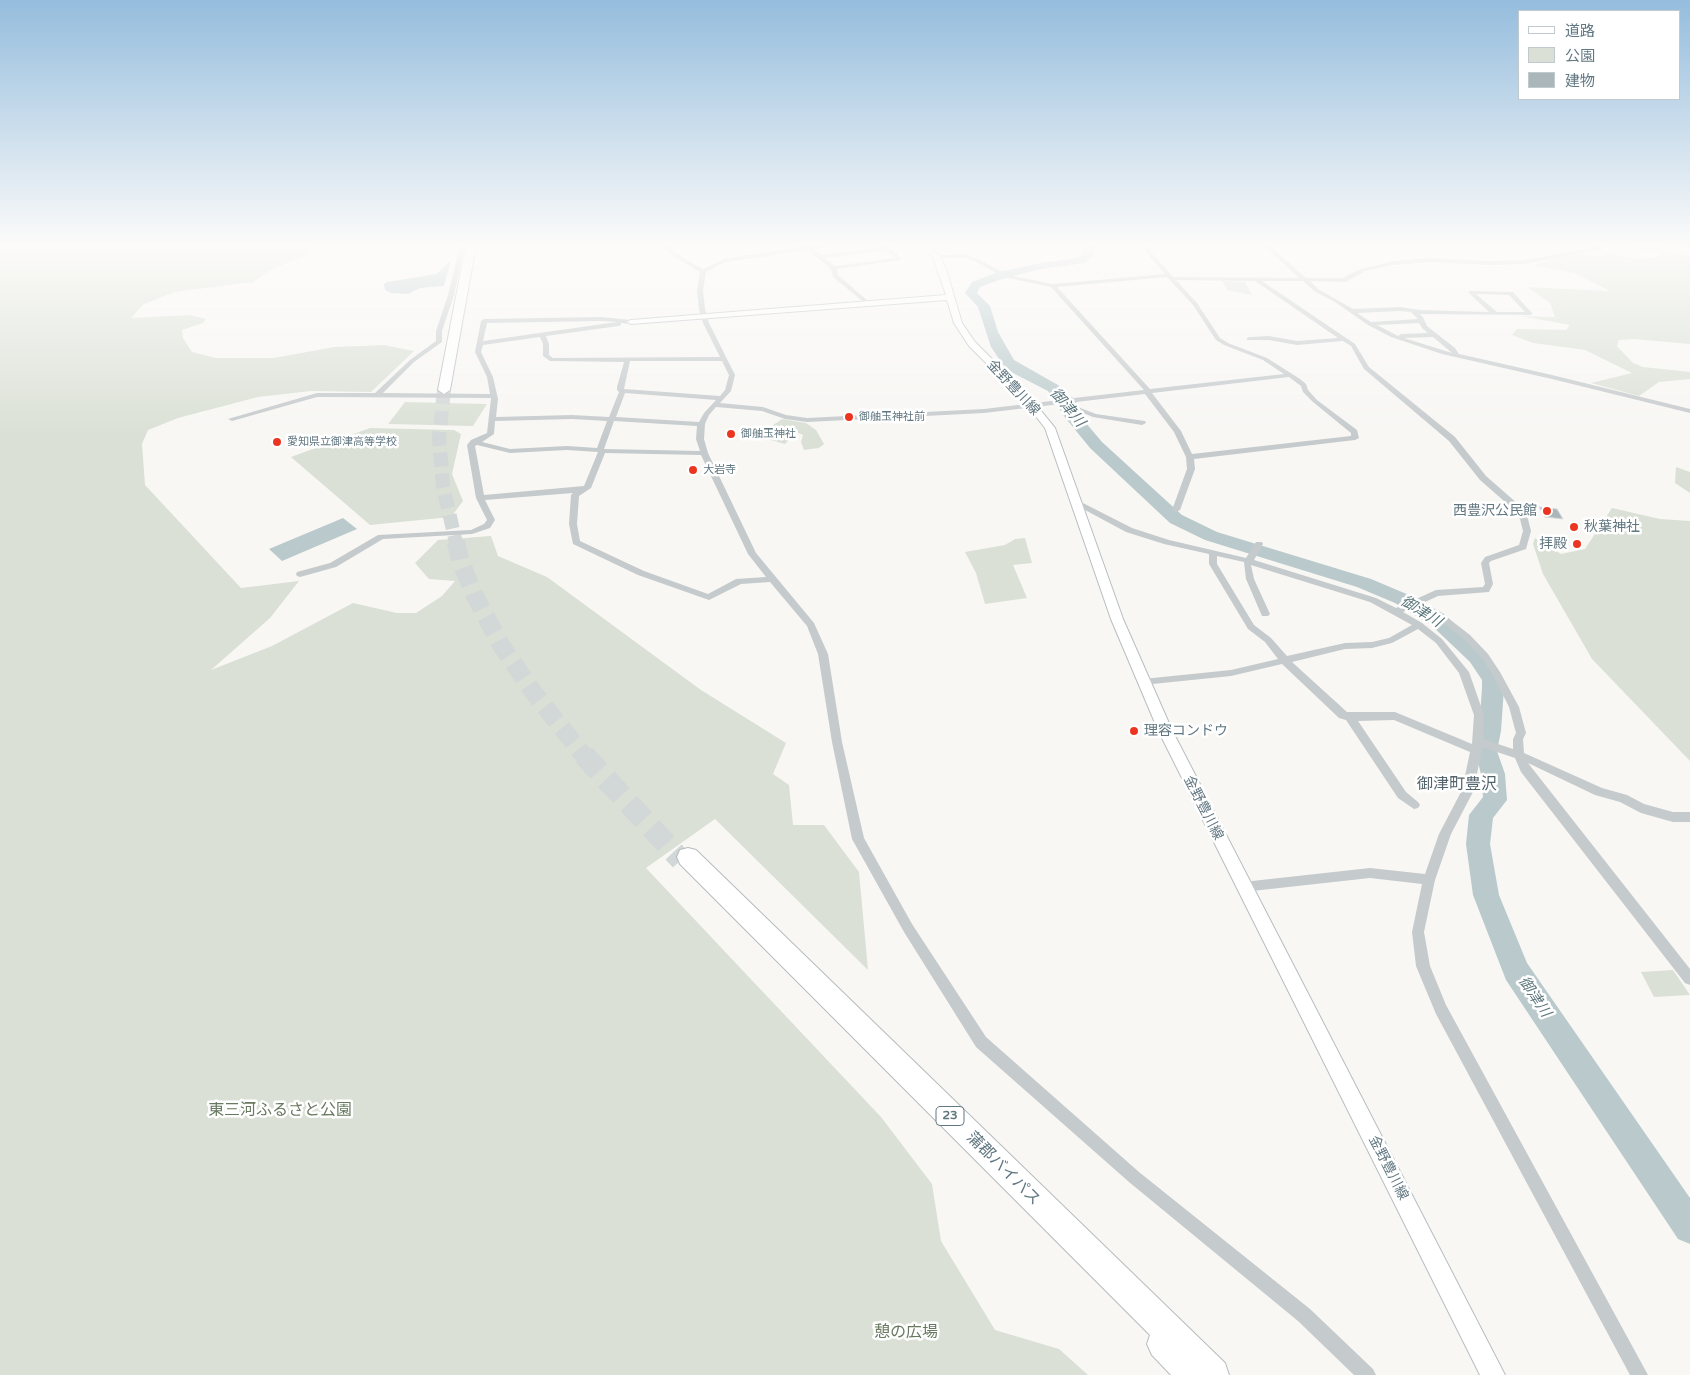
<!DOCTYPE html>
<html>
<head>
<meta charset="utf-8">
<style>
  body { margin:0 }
  #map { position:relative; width:1690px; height:1375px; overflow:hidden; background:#f8f7f4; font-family:"Varela Round","Noto Sans JP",sans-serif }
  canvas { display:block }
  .legend { position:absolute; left:1518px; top:10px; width:162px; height:90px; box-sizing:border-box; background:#fff; border:1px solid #c0c9cd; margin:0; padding:6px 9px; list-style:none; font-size:15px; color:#617781 }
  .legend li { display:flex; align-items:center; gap:10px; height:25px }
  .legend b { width:25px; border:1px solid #c0c9cd }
</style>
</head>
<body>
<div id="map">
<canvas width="1690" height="1375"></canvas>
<ul class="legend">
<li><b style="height:6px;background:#fff"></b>道路</li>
<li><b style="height:14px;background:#dae0d5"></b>公園</li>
<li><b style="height:14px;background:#abb6ba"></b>建物</li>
</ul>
</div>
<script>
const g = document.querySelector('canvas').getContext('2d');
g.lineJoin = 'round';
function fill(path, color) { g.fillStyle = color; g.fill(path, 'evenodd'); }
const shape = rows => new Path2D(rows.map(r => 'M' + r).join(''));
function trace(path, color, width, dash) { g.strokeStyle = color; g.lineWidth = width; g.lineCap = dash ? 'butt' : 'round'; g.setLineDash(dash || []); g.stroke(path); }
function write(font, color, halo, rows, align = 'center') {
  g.font = font + ' "Varela Round","Noto Sans JP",sans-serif'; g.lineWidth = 5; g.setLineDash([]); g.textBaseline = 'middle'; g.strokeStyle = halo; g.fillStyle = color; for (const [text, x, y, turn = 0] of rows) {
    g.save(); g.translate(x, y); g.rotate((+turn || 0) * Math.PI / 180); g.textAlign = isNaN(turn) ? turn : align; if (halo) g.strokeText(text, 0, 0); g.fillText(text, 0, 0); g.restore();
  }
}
fill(shape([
  [0,245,315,245,314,250,304,257,274,268,253,282,175,292,144,304,131,318,190,315,206,319,203,323,182,330,183,338,192,352,216,358,274,358,334,347,384,345,414,351,371,392,311,391,258,397,178,418,148,430,142,444,145,485,241,588,299,581,270,618,211,670,272,646,353,603,397,613,416,613,442,596,455,581,429,579,415,563,438,540,491,536,498,556,547,577,701,690,786,743,773,774,789,785,793,825,824,825,859,872,868,970,715,819,646,868,881,1117,932,1184,941,1241,995,1330,1059,1349,1088,1375,0,1375],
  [1628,245,1675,245,1664,248,1673,253,1690,256,1690,344,1634,339,1619,340,1617,346,1633,363,1643,367,1690,372,1690,379,1659,382,1639,396,1591,383,1632,373,1585,350,1533,343,1512,335,1517,329,1566,330,1570,325,1521,316,1555,317,1550,303,1527,287,1610,291,1574,273,1533,265,1573,253,1601,256,1609,253,1639,259,1662,256,1660,252,1636,249],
  [1222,281,1245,282,1252,295,1227,290],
  [405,402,486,404,487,404,473,426,388,424],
  [782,419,806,423,816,430,824,444,819,448,804,450,801,442,803,435,796,432,785,444,757,436],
  [370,428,454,430,461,434,452,474,463,501,451,517,370,525,291,457],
  [1676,467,1690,472,1690,493,1675,483],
  [1612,508,1660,519,1690,521,1690,761,1592,659,1543,574,1533,544,1535,538,1561,554,1585,549],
  [1025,538,1032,563,1013,565,1027,598,985,604,976,573,965,552,1005,545,1015,539],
  [1673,970,1690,995,1654,997,1641,972]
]), '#dae0d5');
fill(shape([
  [451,260,444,286,420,288,408,294,391,293,385,290,384,284,387,282,437,274],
  [343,518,357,529,282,561,269,549]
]), '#bacacc');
fill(shape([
  [1086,245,1096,245,1094,255,1085,263,1041,269,1002,279,980,287,977,293,990,306,998,332,1014,360,1058,385,1075,410,1102,442,1182,515,1217,532,1371,579,1409,595,1444,614,1484,652,1499,674,1504,688,1501,731,1497,751,1505,774,1507,800,1493,818,1490,844,1499,895,1527,963,1690,1198,1690,1244,1678,1239,1506,980,1473,895,1466,844,1469,815,1483,797,1481,774,1475,751,1479,731,1482,688,1482,680,1470,662,1430,624,1395,603,1357,587,1205,540,1170,523,1090,448,1064,416,1048,391,1013,373,1004,366,991,347,978,307,965,293,972,282,998,272,1041,263,1078,258,1083,254,1086,245]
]), '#bacacc');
const building = shape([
  [1539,507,1557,509,1563,519,1545,517,1539,507]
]);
fill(building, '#abb6ba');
trace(building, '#d9d9d7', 1);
trace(shape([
  [444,390,439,438,443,486,456,543]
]), '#d2d7d7', 14, [14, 7]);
trace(shape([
  [456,542,460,560,474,594,501,645,534,693,585,757]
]), '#d2d7d7', 18, [18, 9]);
trace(shape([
  [584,755,681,860]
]), '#d2d7d7', 22, [22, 11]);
const secondary = shape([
  [920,245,928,245,940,257,946,269,962,323,975,342,1029,396,1055,428,1123,619,1172,730,1505,1375,1480,1375,1158,730,1111,619,1045,428,1023,400,969,346,954,323,947,300,631,324,627,322,631,320,946,295,933,258,920,245]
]);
const highway = shape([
  [466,245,476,245,450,390,444,394,438,390,466,245],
  [688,848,696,850,1225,1363,1229,1375,1171,1375,1152,1355,1147,1344,1150,1335,680,864,677,857,680,850,688,848]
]);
trace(secondary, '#b7bec1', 2);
trace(highway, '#b7bcbe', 2);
fill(shape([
  [460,245,465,245,454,295,442,331,442,342,414,362,383,393,490,394,487,377,475,352,481,321,484,319,601,317,631,320,634,322,631,324,621,323,621,325,619,326,546,336,549,344,549,355,553,358,720,357,703,323,699,309,697,291,700,272,673,256,661,245,666,245,677,254,703,269,724,259,808,246,834,245,832,247,813,249,821,255,883,247,882,245,887,245,901,258,901,260,837,269,838,275,868,301,869,302,866,304,833,277,831,269,808,250,725,262,706,272,703,291,705,309,709,323,735,375,731,391,720,403,763,407,786,415,807,418,984,409,1068,399,1071,397,1074,398,1144,390,1051,287,1004,277,972,260,964,258,934,258,933,257,936,255,964,254,976,258,1008,275,1053,284,1165,274,1140,245,1145,245,1173,277,1299,278,1263,245,1269,245,1306,278,1344,278,1346,276,1361,269,1393,261,1430,258,1489,261,1525,260,1595,247,1594,245,1603,246,1604,247,1601,249,1525,264,1489,265,1430,262,1393,265,1365,271,1346,282,1310,281,1318,289,1353,309,1400,307,1420,310,1489,312,1469,293,1469,291,1513,292,1532,313,1532,315,1420,314,1423,317,1427,326,1455,348,1459,354,1552,375,1690,409,1690,413,1552,379,1442,354,1391,337,1368,325,1335,302,1314,291,1303,281,1262,281,1355,344,1369,367,1455,437,1486,476,1518,504,1528,519,1531,531,1526,549,1491,561,1489,563,1493,584,1489,592,1438,596,1423,603,1448,618,1470,635,1488,654,1500,672,1519,707,1526,733,1523,739,1524,753,1602,788,1627,795,1644,804,1673,812,1690,812,1690,822,1673,822,1641,813,1620,802,1595,795,1528,763,1690,969,1690,985,1685,983,1521,772,1515,758,1482,747,1474,790,1451,834,1435,880,1424,932,1430,966,1446,1005,1648,1375,1630,1375,1436,1014,1416,966,1412,932,1422,884,1370,878,1243,892,1239,891,1237,887,1239,883,1243,882,1370,868,1425,874,1439,834,1462,790,1470,752,1394,720,1358,721,1406,792,1418,802,1420,805,1418,808,1414,809,1398,798,1346,720,1339,718,1282,664,1231,676,1143,685,1139,684,1138,682,1143,679,1231,670,1278,659,1265,642,1248,629,1209,564,1209,554,1164,544,1126,532,1072,503,1073,501,1079,501,1132,528,1169,540,1246,558,1256,542,1262,542,1263,544,1254,560,1376,598,1396,608,1436,590,1483,587,1485,584,1481,563,1485,557,1519,545,1523,531,1520,519,1512,508,1480,480,1449,441,1364,369,1351,346,1343,341,1297,345,1269,340,1247,340,1247,338,1249,337,1269,336,1297,341,1338,338,1255,281,1176,280,1197,303,1220,338,1228,343,1267,358,1300,379,1306,384,1308,390,1317,400,1357,430,1359,438,1355,440,1194,459,1195,469,1180,510,1176,512,1172,510,1187,469,1186,457,1174,432,1145,394,1076,402,1078,407,1096,414,1145,421,1146,423,1142,425,1093,417,1073,409,1069,403,984,413,807,422,785,419,762,411,716,407,709,415,705,424,704,439,708,453,756,553,814,623,828,654,842,742,864,838,912,924,986,1037,1139,1172,1310,1309,1373,1369,1376,1375,1354,1375,1298,1321,1129,1182,976,1047,904,932,852,839,832,742,818,654,807,626,770,582,741,584,709,600,638,575,573,544,569,524,571,495,573,493,485,500,495,520,490,528,472,534,383,539,336,567,300,577,297,576,296,574,297,572,330,563,378,535,471,530,484,524,487,520,476,498,467,445,471,440,487,433,491,398,317,397,232,421,228,419,317,393,375,393,410,360,436,341,436,331,448,295,460,245],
  [886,250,895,258,835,266,824,258,886,250],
  [1167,277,1193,305,1216,340,1224,345,1263,360,1284,374,1150,389,1057,287,1167,277],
  [1476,294,1509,295,1525,312,1497,312,1476,294],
  [1400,311,1411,312,1418,319,1371,322,1357,313,1400,311],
  [601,321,617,322,483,341,487,323,601,321],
  [1419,323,1422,328,1428,333,1401,334,1398,336,1377,325,1419,323],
  [540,337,543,344,543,356,550,361,624,362,617,387,617,390,619,392,609,417,572,415,496,417,498,399,493,377,481,352,483,345,540,337],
  [1433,337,1452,353,1404,338,1433,337],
  [630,361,722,361,729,375,725,390,720,396,624,389,630,361],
  [1289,377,1301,386,1303,392,1313,402,1351,433,1351,436,1192,454,1181,431,1152,393,1289,377],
  [625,393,716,400,704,413,699,422,616,417,625,393],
  [572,419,607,421,597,448,567,446,510,449,482,442,494,434,495,421,572,419],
  [614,421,697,426,696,439,700,451,604,449,614,421],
  [477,445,510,453,567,450,598,452,584,486,484,495,475,446,477,445],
  [605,453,701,455,748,554,766,577,736,579,708,594,644,571,580,541,577,524,579,496,591,488,605,453],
  [1217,556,1244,562,1246,579,1262,616,1268,616,1270,614,1254,579,1251,565,1370,602,1412,625,1389,638,1372,642,1345,643,1287,656,1271,638,1254,625,1217,564,1217,556],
  [1416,606,1442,622,1464,639,1482,658,1493,675,1509,707,1516,733,1513,739,1513,749,1483,739,1484,715,1469,672,1442,639,1422,623,1403,612,1416,606],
  [1418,629,1436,643,1459,673,1474,715,1472,744,1395,712,1347,712,1292,662,1345,649,1372,648,1392,643,1418,629]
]), '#c5cacc');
fill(secondary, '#fff');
fill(highway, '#fff');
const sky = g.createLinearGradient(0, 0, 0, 437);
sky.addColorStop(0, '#95bddd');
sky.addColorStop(0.56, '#fcfbfa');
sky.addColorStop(1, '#fcfbfa00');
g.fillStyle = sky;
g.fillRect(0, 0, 1690, 437);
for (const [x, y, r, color] of [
  [849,417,5,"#ec3520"],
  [731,434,5,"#ec3520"],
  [277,442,5,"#ec3520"],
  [693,470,5,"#ec3520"],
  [1547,511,5,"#ec3520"],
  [1574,527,5,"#ec3520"],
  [1577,544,5,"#ec3520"],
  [1134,731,5,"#ec3520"]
]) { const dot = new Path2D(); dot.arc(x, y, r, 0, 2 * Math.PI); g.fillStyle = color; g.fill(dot); trace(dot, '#fff', 2); }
write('11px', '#617781', '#fff', [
  ["御舳玉神社前",859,417],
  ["御舳玉神社",741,434],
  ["愛知県立御津高等学校",287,442],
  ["大岩寺",703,470]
], 'left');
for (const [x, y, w] of [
  [950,1116,28]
]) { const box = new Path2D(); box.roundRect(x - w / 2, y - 9.5, w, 19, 4); g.fillStyle = '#fff'; g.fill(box); trace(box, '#617781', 1); }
write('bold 12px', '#617781', null, [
  ["23",950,1116]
]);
write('14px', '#617781', '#fff', [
  ["金野豊川線",1013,388,47],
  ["金野豊川線",1203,808,63],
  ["金野豊川線",1388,1168,63]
]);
write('14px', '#617781', '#fff', [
  ["西豊沢公民館",1537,511],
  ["秋葉神社",1584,527,"left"],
  ["拝殿",1567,544],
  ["理容コンドウ",1144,731,"left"]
], 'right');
write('italic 15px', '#5c777c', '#fff', [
  ["御津川",1067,408,50],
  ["御津川",1421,612,32],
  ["御津川",1534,997,56]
]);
write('16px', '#53646c', '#fff', [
  ["御津町豊沢",1457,785]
]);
write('16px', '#687960', '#fff', [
  ["東三河ふるさと公園",280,1111],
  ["憩の広場",906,1333]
]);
write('16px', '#617781', '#fff', [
  ["蒲郡バイパス",1003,1169,45]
]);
</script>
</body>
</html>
